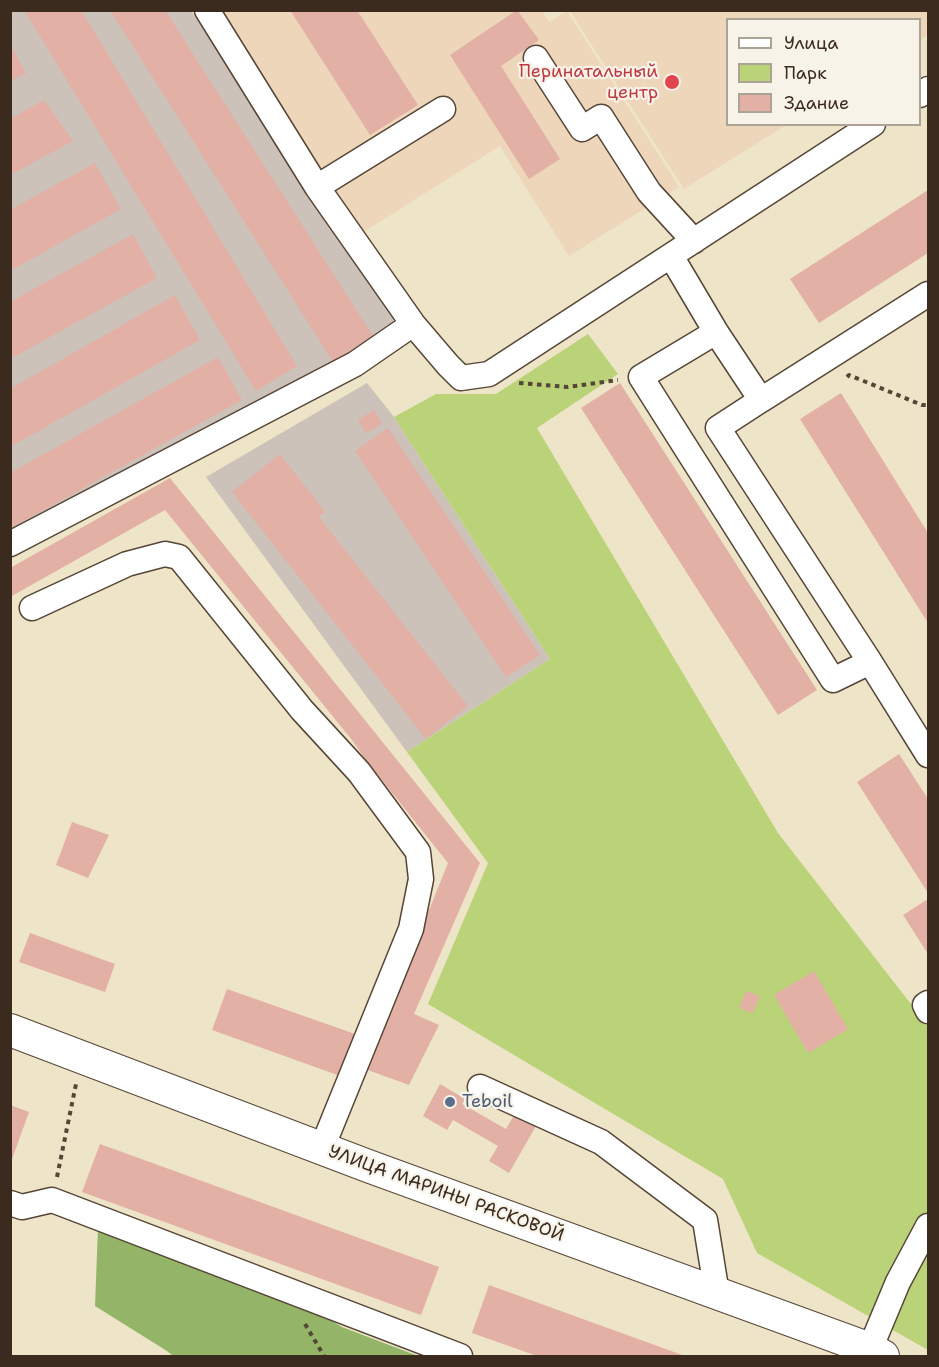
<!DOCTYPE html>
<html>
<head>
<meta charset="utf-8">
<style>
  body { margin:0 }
  #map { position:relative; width:939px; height:1367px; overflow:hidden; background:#eee4c7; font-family:"Shantell Sans",sans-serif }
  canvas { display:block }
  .frame { position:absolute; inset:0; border:12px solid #3b2a1e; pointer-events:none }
  .legend { position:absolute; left:726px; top:18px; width:195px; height:108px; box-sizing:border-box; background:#f7f3e8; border:2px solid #aca397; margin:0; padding:8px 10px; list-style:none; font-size:18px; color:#3b2a1e }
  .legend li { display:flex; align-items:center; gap:12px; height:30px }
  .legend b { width:30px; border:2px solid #aca397 }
</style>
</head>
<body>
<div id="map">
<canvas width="939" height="1367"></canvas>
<div class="frame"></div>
<ul class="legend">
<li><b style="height:8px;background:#fff"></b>Улица</li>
<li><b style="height:16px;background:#bbd378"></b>Парк</li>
<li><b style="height:16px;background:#e3b0a5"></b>Здание</li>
</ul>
</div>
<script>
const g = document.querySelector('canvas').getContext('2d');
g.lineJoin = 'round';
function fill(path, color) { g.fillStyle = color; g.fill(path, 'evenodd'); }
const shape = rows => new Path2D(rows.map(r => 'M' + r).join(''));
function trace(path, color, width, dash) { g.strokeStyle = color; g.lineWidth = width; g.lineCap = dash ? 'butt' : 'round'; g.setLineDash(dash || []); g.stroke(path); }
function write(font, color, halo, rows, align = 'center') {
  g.font = font + ' "Shantell Sans",sans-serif'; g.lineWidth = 4.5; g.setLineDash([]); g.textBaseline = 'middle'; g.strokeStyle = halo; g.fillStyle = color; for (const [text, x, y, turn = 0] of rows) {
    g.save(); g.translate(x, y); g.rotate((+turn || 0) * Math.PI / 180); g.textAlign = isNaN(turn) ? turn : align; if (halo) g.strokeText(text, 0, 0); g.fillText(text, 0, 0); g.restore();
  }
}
fill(shape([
  [542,10,549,22,567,11,679,187,569,256,500,146,362,233,221,11],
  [570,11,928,11,928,35,920,40,920,20,728,20,728,124,786,125,684,189]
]), '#eed6bb');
fill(shape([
  [11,11,191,11,396,314,386,339,11,536],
  [367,383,394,417,550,659,407,752,206,477]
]), '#ccc2b9');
fill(shape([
  [588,334,618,374,537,428,778,833,928,1026,928,1350,757,1253,723,1179,428,1004,488,863,407,752,550,659,394,417,436,394,496,394]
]), '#bbd378');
fill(shape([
  [98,1228,309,1307,342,1327,418,1356,173,1356,167,1351,95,1306]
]), '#94b568');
fill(shape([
  [24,10,81,10,297,366,256,391],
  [110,10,165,10,373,336,333,362],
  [290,10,357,10,418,105,370,135],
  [517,10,539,40,501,66,560,159,529,179,450,55],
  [10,44,26,73,10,81],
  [44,100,73,141,10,175,10,119],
  [95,163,121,209,10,271,10,210],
  [928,190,928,253,819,323,790,279],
  [133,234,157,278,10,359,10,302],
  [175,295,200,340,10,447,10,389],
  [218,357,242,400,13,527,10,523,10,473],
  [620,383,817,690,778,715,581,408],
  [841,393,928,533,928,623,800,419],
  [374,410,382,424,366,433,358,420],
  [388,428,540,655,506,677,355,451],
  [280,454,325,512,319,517,468,706,426,739,232,492],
  [170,478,480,863,414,1014,439,1025,409,1085,365,1069,448,863,365,759,352,740,165,510,10,597,10,568],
  [899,754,928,799,928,893,857,782],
  [72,822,109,835,88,878,56,865],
  [928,899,928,954,903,915],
  [30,933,115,964,105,992,19,962],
  [814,971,848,1029,808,1053,774,995],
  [227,989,358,1035,343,1077,212,1030],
  [746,991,760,996,753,1013,739,1008],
  [440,1084,465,1099,462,1104,506,1129,519,1107,540,1119,509,1173,489,1161,498,1146,453,1120,447,1130,423,1116],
  [10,1105,29,1112,11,1162,10,1162],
  [100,1144,439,1267,421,1315,82,1192],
  [489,1285,685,1356,537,1356,472,1333]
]), '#e3b0a5');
const minor = shape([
  [207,10,317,187,413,324,448,365,461,378,489,374,873,124],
  [536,58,582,129,601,117,649,192,694,241],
  [920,95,928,89],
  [317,187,443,109],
  [671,256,716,332,761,400,718,428,870,662,928,755],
  [716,332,641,377,833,680,870,662],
  [761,400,928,294],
  [10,544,355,364,413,324],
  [32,608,127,564,165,554,179,557,302,710,359,772,418,852,421,879,411,929,322,1148],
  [928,1003,925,1005,928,1011],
  [480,1087,601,1142,705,1220,717,1294],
  [10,1203,22,1207,52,1200,460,1356],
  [870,1349,898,1282,928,1226]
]);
const major = shape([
  [10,1030,368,1166,870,1349,883,1356]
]);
trace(minor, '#564637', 27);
trace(major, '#564637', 34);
trace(shape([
  [847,377,849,375,922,405,928,405],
  [519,383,568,387,618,380],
  [57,1177,76,1084],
  [305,1324,324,1356]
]), '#564637', 4, [4.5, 4.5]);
trace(minor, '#fff', 24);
trace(major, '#fff', 32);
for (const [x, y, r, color] of [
  [672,82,8,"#e0444e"],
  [450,1102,6,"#5c6f8a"]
]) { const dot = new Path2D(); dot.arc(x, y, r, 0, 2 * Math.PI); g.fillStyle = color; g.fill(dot); trace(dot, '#f7f3e8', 2); }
write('18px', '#be3a42', '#f7f3e8', [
  ["Перинатальный",658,72],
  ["центр",658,93]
], 'right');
write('18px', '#4e5e75', '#f7f3e8', [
  ["Teboil",462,1102]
], 'left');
write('18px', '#3b2a1e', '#f7f3e8', [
  ["УЛИЦА МАРИНЫ РАСКОВОЙ",446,1194,20]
]);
</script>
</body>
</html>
